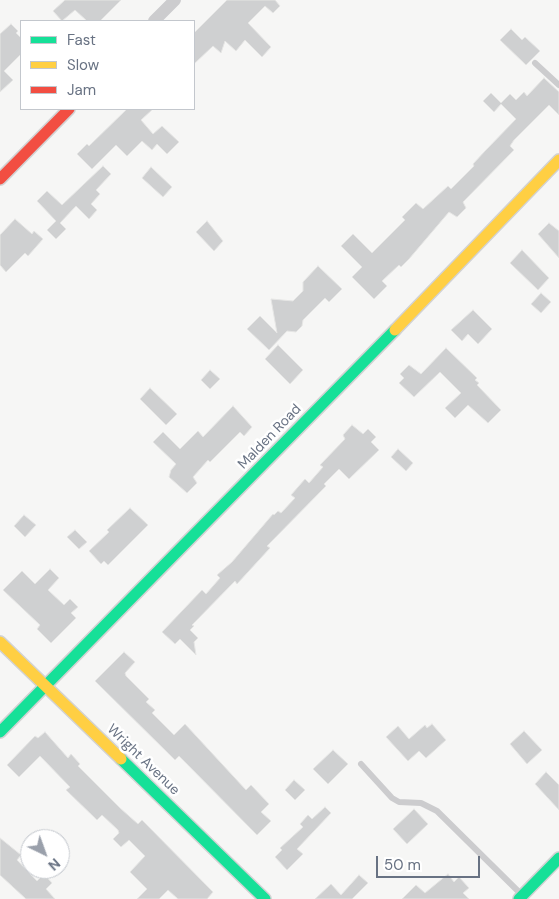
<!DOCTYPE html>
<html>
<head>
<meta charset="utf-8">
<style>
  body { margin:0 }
  #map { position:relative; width:559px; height:899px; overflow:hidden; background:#f6f6f5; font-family:"DM Sans",sans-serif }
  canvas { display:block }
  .legend { position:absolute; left:20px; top:20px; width:175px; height:90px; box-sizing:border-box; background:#fff; border:1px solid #c3c7cd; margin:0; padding:6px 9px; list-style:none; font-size:15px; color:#687283 }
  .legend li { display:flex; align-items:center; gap:10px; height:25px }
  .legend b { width:25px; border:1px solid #c3c7cd }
  .north { position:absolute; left:20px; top:829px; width:50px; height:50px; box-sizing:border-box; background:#fff; border:1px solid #c3c7cd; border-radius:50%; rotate:138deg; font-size:14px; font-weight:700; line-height:20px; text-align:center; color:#687283 }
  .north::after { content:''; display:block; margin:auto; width:18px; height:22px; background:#9aa0ab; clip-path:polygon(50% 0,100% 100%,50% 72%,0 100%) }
  .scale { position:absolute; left:376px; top:856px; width:104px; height:22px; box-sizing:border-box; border:2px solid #687283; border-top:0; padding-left:6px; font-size:15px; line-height:18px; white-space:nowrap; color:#687283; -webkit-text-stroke:4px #fff; paint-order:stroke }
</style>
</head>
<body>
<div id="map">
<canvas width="559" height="899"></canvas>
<ul class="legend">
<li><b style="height:6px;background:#16e098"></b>Fast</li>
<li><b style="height:6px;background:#ffcf43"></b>Slow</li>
<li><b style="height:6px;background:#f24e42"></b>Jam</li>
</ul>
<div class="north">N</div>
<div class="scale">50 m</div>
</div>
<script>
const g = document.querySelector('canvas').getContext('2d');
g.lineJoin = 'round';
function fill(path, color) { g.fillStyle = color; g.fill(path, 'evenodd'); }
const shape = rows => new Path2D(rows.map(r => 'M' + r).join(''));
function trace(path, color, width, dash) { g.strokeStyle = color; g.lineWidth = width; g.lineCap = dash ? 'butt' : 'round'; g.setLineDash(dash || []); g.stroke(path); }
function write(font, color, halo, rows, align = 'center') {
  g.font = font + ' "DM Sans",sans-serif'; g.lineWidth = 5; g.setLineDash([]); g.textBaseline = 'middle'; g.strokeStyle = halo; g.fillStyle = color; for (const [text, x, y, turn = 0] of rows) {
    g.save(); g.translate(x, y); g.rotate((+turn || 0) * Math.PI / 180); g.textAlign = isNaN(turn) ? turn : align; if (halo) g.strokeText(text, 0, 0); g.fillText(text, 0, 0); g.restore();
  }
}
const building = shape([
  [65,0,121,0,100,21,87,21,75,10,62,21,53,11,65,0],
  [227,0,275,0,280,6,273,13,265,6,248,23,271,47,262,57,245,40,236,51,225,41,221,53,213,46,194,64,194,33,227,0],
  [11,24,18,31,16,33,21,38,21,54,4,71,13,80,0,92,0,34,11,24],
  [511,29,522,40,525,37,540,51,526,65,500,40,511,29],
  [544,78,559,92,559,115,549,105,514,140,510,146,514,150,463,202,466,208,457,217,449,212,409,259,401,267,399,265,382,281,387,286,374,299,352,277,362,267,341,246,353,234,372,253,405,220,402,217,416,203,423,209,448,186,451,189,474,166,473,164,485,151,516,119,501,104,494,112,483,101,491,93,501,103,510,94,516,100,524,92,527,96,544,78],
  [127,109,153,109,141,120,153,134,162,126,179,142,167,154,157,144,152,150,142,141,127,156,116,145,92,169,77,154,87,144,89,146,127,109],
  [103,166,111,174,96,190,100,194,91,204,97,210,89,219,76,206,60,223,66,229,56,239,47,230,56,221,37,201,47,191,62,205,103,166],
  [151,167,172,187,163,197,142,178,151,167],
  [15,219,32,234,34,231,43,239,28,256,25,253,6,272,0,265,0,235,15,219],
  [207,221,223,241,214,251,196,232,207,221],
  [549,223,559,231,559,258,538,234,549,223],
  [522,250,549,278,538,290,510,263,522,250],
  [318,266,342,289,329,302,325,298,303,320,302,326,296,332,287,331,269,350,247,329,260,316,277,333,271,299,293,301,303,291,303,282,318,266],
  [541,293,551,302,541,313,531,304,541,293],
  [473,310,492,329,478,344,468,334,462,341,451,330,473,310],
  [278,345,303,370,290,384,265,359,278,345],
  [446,348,477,378,475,380,479,383,477,385,501,410,488,423,468,405,455,418,445,408,461,393,440,372,414,397,399,383,404,378,400,374,409,365,421,374,446,348],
  [210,370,220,379,210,389,201,380,210,370],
  [150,388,177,414,166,425,140,399,150,388],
  [233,406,252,427,244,436,240,432,210,462,208,460,193,477,197,483,187,493,169,477,171,470,176,464,153,442,163,432,180,449,198,431,203,437,233,406],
  [352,425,363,434,368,429,376,437,371,442,379,450,349,479,339,469,324,484,326,486,267,546,270,548,237,584,235,581,192,625,194,626,190,630,198,638,194,642,196,655,180,639,175,644,162,632,202,590,206,594,220,578,217,575,232,562,273,514,274,515,278,511,281,513,295,498,291,495,305,479,309,483,323,467,320,465,345,439,343,435,352,425],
  [398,449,413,463,406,471,391,457,398,449],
  [130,508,148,525,108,565,104,561,101,564,89,551,109,532,107,530,130,508],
  [24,515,36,525,25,537,14,526,24,515],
  [75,530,87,542,79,549,67,537,75,530],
  [50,569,59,578,48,590,64,605,70,599,78,607,71,613,76,618,51,643,37,629,40,625,3,590,22,571,35,584,50,569],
  [124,652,135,662,125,673,126,676,149,699,146,702,155,710,152,713,174,735,185,724,246,790,251,785,269,804,261,812,271,821,257,835,179,756,175,760,95,681,124,652],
  [432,724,446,740,426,758,419,751,408,761,386,737,398,726,409,739,425,725,427,728,432,724],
  [524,731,542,750,527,764,510,744,524,731],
  [45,732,68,758,71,754,80,764,78,766,120,808,138,824,142,820,213,892,207,899,178,899,168,890,159,899,137,899,147,889,130,872,145,856,129,840,121,847,113,839,119,833,118,830,102,815,97,820,66,790,70,787,40,756,19,777,7,765,35,736,38,738,45,732],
  [333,750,348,764,328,784,313,769,333,750],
  [546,772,559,785,559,810,535,784,546,772],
  [294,780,305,790,295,800,285,790,294,780],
  [325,807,331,813,297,849,303,854,287,870,275,857,282,850,280,848,303,827,300,824,308,815,312,819,325,807],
  [414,809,428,824,407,844,393,829,414,809],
  [0,838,21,855,17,860,37,881,44,874,52,883,46,889,55,899,26,899,0,875,0,838],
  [448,874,454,882,459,877,469,888,463,893,469,899,402,899,416,885,425,893,448,874],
  [359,875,368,883,352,899,315,899,331,884,341,895,359,875]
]);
fill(building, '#cfd0d1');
trace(building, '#e5e5e4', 1);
const fast = shape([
  [0,732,395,330],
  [121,759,265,899],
  [519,899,559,858]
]);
const slow = shape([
  [395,330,559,160],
  [0,642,121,759]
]);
const jam = shape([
  [0,179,69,109]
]);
trace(fast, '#d2d2d3', 14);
trace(slow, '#d2d2d3', 14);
trace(jam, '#d2d2d3', 14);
trace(shape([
  [535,63,559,85],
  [361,764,392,798,399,802,421,803,437,811,522,895]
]), '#ccccce', 6);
trace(shape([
  [154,21,175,0]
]), '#ccccce', 12);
trace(fast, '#16e098', 11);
trace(slow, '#ffcf43', 11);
trace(jam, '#f24e42', 11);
write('14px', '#687283', '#fff', [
  ["Malden Road",270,437,-46],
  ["Wright Avenue",143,760,44]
]);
</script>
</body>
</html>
